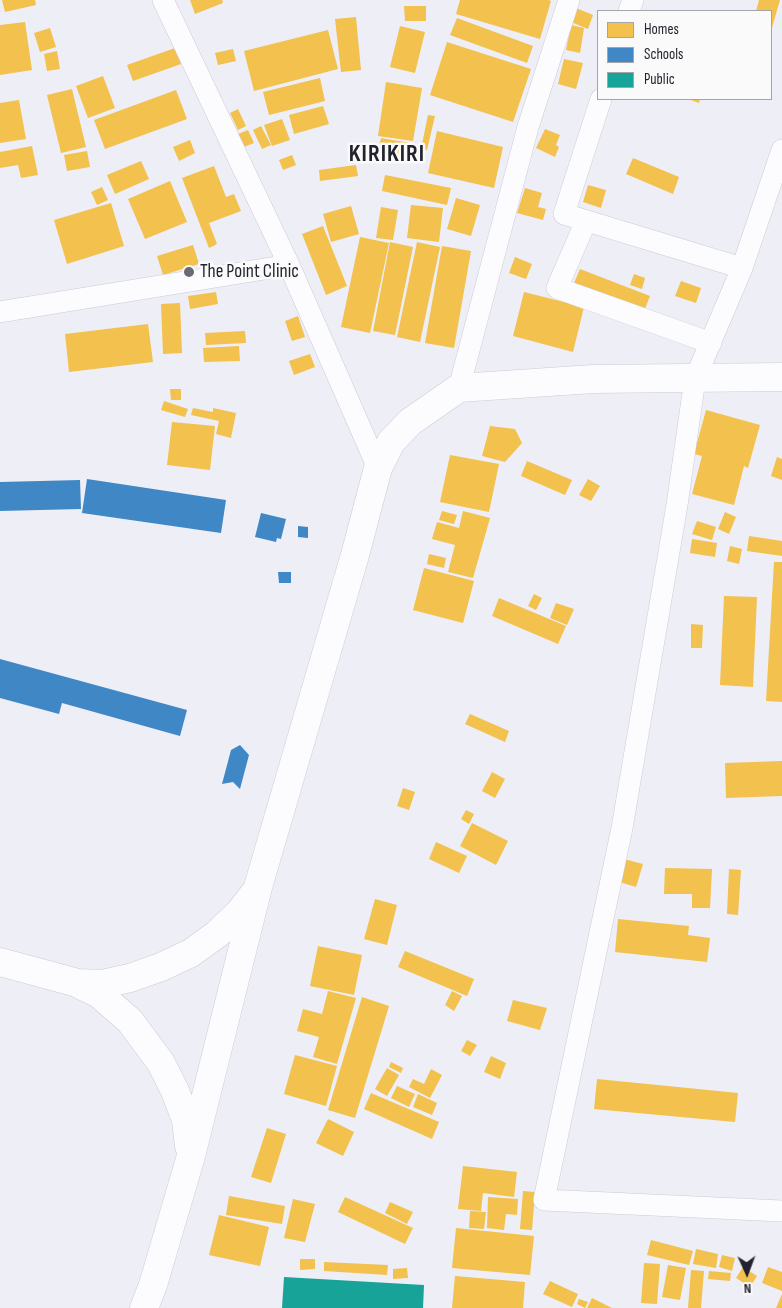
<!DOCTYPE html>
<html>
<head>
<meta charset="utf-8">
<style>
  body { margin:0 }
  #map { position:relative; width:782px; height:1308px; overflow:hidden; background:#eeeef6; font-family:"Sofia Sans Condensed",sans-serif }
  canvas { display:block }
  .legend { position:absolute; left:597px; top:10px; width:175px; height:90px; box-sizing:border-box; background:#fafafa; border:1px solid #a4a4a9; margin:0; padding:6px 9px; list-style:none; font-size:15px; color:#22232f }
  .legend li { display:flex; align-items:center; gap:10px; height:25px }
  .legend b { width:25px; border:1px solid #a4a4a9 }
  .north { position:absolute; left:722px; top:1248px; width:50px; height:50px; -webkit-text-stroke:4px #fafafa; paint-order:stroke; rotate:178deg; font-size:14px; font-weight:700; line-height:20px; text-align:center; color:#22232f }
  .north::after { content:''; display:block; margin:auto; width:18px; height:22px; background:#22232f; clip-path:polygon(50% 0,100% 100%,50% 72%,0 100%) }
</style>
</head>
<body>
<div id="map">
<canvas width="782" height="1308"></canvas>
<ul class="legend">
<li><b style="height:14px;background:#f2c14e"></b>Homes</li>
<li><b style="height:14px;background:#3f88c5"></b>Schools</li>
<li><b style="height:14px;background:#17a398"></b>Public</li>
</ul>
<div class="north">N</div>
</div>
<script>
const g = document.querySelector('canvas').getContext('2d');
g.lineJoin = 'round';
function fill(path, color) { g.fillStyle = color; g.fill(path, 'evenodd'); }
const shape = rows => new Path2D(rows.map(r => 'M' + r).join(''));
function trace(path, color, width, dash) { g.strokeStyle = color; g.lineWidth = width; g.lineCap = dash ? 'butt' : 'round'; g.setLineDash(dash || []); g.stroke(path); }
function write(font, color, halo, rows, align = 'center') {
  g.font = font + ' "Sofia Sans Condensed",sans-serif'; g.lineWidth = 5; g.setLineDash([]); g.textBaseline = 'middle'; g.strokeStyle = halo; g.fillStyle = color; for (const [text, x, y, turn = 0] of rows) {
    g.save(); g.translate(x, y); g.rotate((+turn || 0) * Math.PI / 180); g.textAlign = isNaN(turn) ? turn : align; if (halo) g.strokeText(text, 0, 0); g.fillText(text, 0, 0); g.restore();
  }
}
fill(shape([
  [2,0,35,0,36,5,5,12],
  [190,0,222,0,223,3,195,14],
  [460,0,549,0,551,1,540,39,456,14],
  [759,0,780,0,771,31,771,11,756,11],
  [404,6,426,6,426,21,405,21],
  [576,8,593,15,588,29,571,22],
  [356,17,361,70,341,72,335,19],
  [457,18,533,46,527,63,450,35],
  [25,22,32,70,0,75,0,25],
  [571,25,584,28,580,53,566,50],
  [400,26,425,32,415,73,390,67],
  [50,28,56,47,40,52,34,33],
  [328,30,338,69,254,91,244,51],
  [447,42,531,69,513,122,430,95],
  [175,48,181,64,133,81,127,65],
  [233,49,236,61,218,65,215,53],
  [57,51,60,69,47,71,44,54],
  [564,59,583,63,576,89,558,84],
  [103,76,115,108,88,118,76,86],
  [320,78,325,101,269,115,263,92],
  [386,82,422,88,413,141,378,136],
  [72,89,86,147,61,153,47,95],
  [176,90,187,119,105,149,94,120],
  [688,99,700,99,699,103],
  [19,100,26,139,0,143,0,103],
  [323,106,329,124,294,134,289,115],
  [238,109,246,126,238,130,230,113],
  [428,115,435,116,427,150,421,149],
  [282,119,290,140,272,146,264,125],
  [261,126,271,145,262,149,253,130],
  [545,129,560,135,556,145,559,147,555,157,536,148],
  [248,130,254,143,244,147,238,134],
  [437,131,503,147,494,188,428,173],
  [381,138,410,143,407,158,378,152],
  [190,140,195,153,179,161,173,147],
  [32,146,38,175,21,178,18,165,0,168,0,152],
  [87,151,90,167,67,171,64,155],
  [292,155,296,165,283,170,279,160],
  [633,158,679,177,673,194,626,174],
  [141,161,149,179,115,194,107,175],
  [356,165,358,176,320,181,319,170],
  [214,166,226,197,234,194,241,211,209,223,217,244,209,248,182,178],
  [385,175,451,188,447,205,382,191],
  [170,181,187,222,145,239,128,199],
  [588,185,606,190,601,208,583,202],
  [102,187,108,200,97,205,91,192],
  [525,188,542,193,538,207,546,209,543,220,517,213],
  [456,198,480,205,471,236,447,229],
  [111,203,124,246,67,264,54,220],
  [411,205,443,208,439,242,407,238],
  [351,206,359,234,331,242,323,214],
  [381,207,398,210,393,240,376,238],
  [323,226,347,286,326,295,302,234],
  [360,237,389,243,370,333,341,327],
  [390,242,413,247,395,335,373,331],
  [417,242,440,247,420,342,397,337],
  [193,245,199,264,163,275,157,256],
  [442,246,471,251,454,348,425,343],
  [515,257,532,264,526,279,509,273],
  [580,269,650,296,643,314,572,288],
  [634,274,645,278,642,289,630,285],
  [681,281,701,288,696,303,675,296],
  [216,292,218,304,190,309,188,296],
  [524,292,584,307,573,352,513,336],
  [180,303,182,353,163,354,161,304],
  [298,316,305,337,292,341,285,321],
  [148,324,153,362,69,372,65,334],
  [245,331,246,343,206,345,205,333],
  [239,346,240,361,204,362,203,348],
  [310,354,315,367,294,375,289,361],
  [170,389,181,389,181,400,171,400],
  [164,401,188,409,185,417,161,410],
  [193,408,213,412,213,408,236,413,231,438,216,434,219,421,191,415],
  [706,410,760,425,748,468,744,466,734,505,692,494,702,456,694,454],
  [172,422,215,426,210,470,167,465],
  [490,426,515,429,522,443,505,462,482,456],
  [450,455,499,464,489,512,440,502],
  [777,457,782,459,782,480,771,476],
  [527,461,572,480,565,495,521,476],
  [588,479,600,486,591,501,579,495],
  [442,511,457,515,454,524,439,520],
  [463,511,490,518,473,578,448,572,455,545,432,539,437,522,459,528],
  [725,512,736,517,729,534,718,529],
  [697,521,716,527,712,540,692,534],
  [749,536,782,541,782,556,747,551],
  [692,539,717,543,715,557,690,553],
  [730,546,742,549,739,564,727,561],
  [429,554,446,558,444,568,427,564],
  [774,562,782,562,782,702,766,701],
  [424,568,474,581,463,623,413,610],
  [534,594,542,598,536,610,528,606],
  [724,596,757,597,753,687,720,685],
  [499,598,566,626,558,644,492,616],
  [556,603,574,609,567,625,550,618],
  [691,624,703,625,702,648,691,648],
  [470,714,509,731,505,742,465,724],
  [782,761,782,796,726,798,725,763],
  [492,772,505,779,495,798,482,791],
  [403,788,415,792,409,810,397,806],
  [466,810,474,814,469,824,461,819],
  [472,823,508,841,496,865,460,846],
  [436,842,467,856,459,873,429,859],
  [620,858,643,864,636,887,613,880],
  [665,868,712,869,710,908,692,908,692,894,664,894],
  [729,869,741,870,738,915,727,914],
  [375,899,397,905,387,945,364,939],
  [618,919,689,926,688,935,710,938,707,962,615,952],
  [318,946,362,955,354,995,310,986],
  [405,951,474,979,467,996,398,967],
  [328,991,356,998,337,1064,313,1057,319,1037,297,1031,303,1009,322,1014],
  [452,991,462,996,454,1011,445,1005],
  [362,997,389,1006,355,1118,328,1110],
  [513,1000,547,1008,540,1030,507,1021],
  [467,1040,477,1045,470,1056,461,1051],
  [295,1055,337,1066,326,1106,284,1094],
  [491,1056,506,1063,500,1079,484,1072],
  [391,1062,403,1068,401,1073,389,1067],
  [387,1068,399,1075,387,1096,375,1089],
  [431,1069,442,1075,430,1098,409,1087,413,1079,424,1084],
  [597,1079,738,1093,735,1122,594,1109],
  [397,1086,415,1094,409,1107,391,1098],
  [371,1093,439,1122,432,1139,364,1109],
  [418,1094,437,1103,432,1115,413,1107],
  [328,1119,354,1132,343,1156,316,1143],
  [267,1128,286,1134,271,1183,251,1177],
  [463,1166,517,1172,514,1197,483,1193,481,1211,458,1209],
  [523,1191,535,1192,532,1230,520,1229],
  [229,1196,285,1206,282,1224,226,1215],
  [345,1197,413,1228,405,1244,338,1212],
  [488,1197,518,1199,517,1215,506,1214,504,1230,487,1228],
  [293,1199,315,1204,305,1242,284,1238],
  [390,1202,413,1212,407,1224,385,1213],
  [470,1211,486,1212,484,1229,469,1228],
  [219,1215,269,1227,260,1266,209,1255],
  [456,1228,534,1236,530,1275,452,1268],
  [651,1240,693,1251,689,1265,647,1255],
  [696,1249,718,1254,716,1268,693,1264],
  [722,1255,735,1258,732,1271,719,1267],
  [300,1259,315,1259,315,1269,300,1270],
  [324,1262,388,1265,387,1275,324,1271],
  [644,1263,660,1264,657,1304,641,1303],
  [668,1265,686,1268,680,1300,662,1297],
  [743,1267,757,1276,750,1287,736,1278],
  [768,1267,782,1272,782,1291,762,1283],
  [407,1268,408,1278,393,1279,393,1269],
  [691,1270,704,1271,701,1308,688,1308],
  [709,1271,731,1273,730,1281,708,1279],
  [455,1276,525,1282,523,1308,452,1308],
  [550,1281,578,1294,572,1307,543,1294],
  [782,1294,782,1308,776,1308],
  [592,1298,612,1308,587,1308],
  [579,1299,588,1302,585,1308,577,1304]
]), '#f2c14e');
fill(shape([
  [87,479,226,500,221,533,82,513],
  [80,480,81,509,0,511,0,482],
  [261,513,286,519,281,539,277,538,276,542,255,537],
  [298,526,308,527,308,538,298,537],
  [278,572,291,572,291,583,279,583],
  [0,659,187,710,180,736,62,703,59,714,0,698],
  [240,745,249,755,240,789,233,782,222,784,231,750]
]), '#3f88c5');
fill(shape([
  [284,1277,424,1285,423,1308,282,1308]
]), '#17a398');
const minor = shape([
  [163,0,289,265,378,468],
  [629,11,633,0],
  [601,99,564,214,742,268],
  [782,150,742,268,695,379,677,505,622,828,544,1200,782,1211],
  [586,221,557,288,711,343],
  [0,312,289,265],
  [459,388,528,127,569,0]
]);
const secondary = shape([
  [0,962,74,982,99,994,130,1021,161,1063,175,1091,186,1120,189,1146],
  [78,983,102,984,130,978,161,967,191,953,217,934,239,913,253,895],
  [144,1308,153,1285,191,1156,258,887,355,555,378,468,391,442,410,422,459,388,593,379,782,377]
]);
trace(minor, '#cacbd5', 22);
trace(secondary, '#cacbd5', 29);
trace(minor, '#fcfcfe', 21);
trace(secondary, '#fcfcfe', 28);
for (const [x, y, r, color] of [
  [189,272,6,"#696a75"]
]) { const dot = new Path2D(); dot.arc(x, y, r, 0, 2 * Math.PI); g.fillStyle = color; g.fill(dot); trace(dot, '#fafafa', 2); }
write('19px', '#22232f', '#fafafa', [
  ["The Point Clinic",200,272]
], 'left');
g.letterSpacing = '1px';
write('bold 24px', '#22232f', '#fafafa', [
  ["KIRIKIRI",387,155]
]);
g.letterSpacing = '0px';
</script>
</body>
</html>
